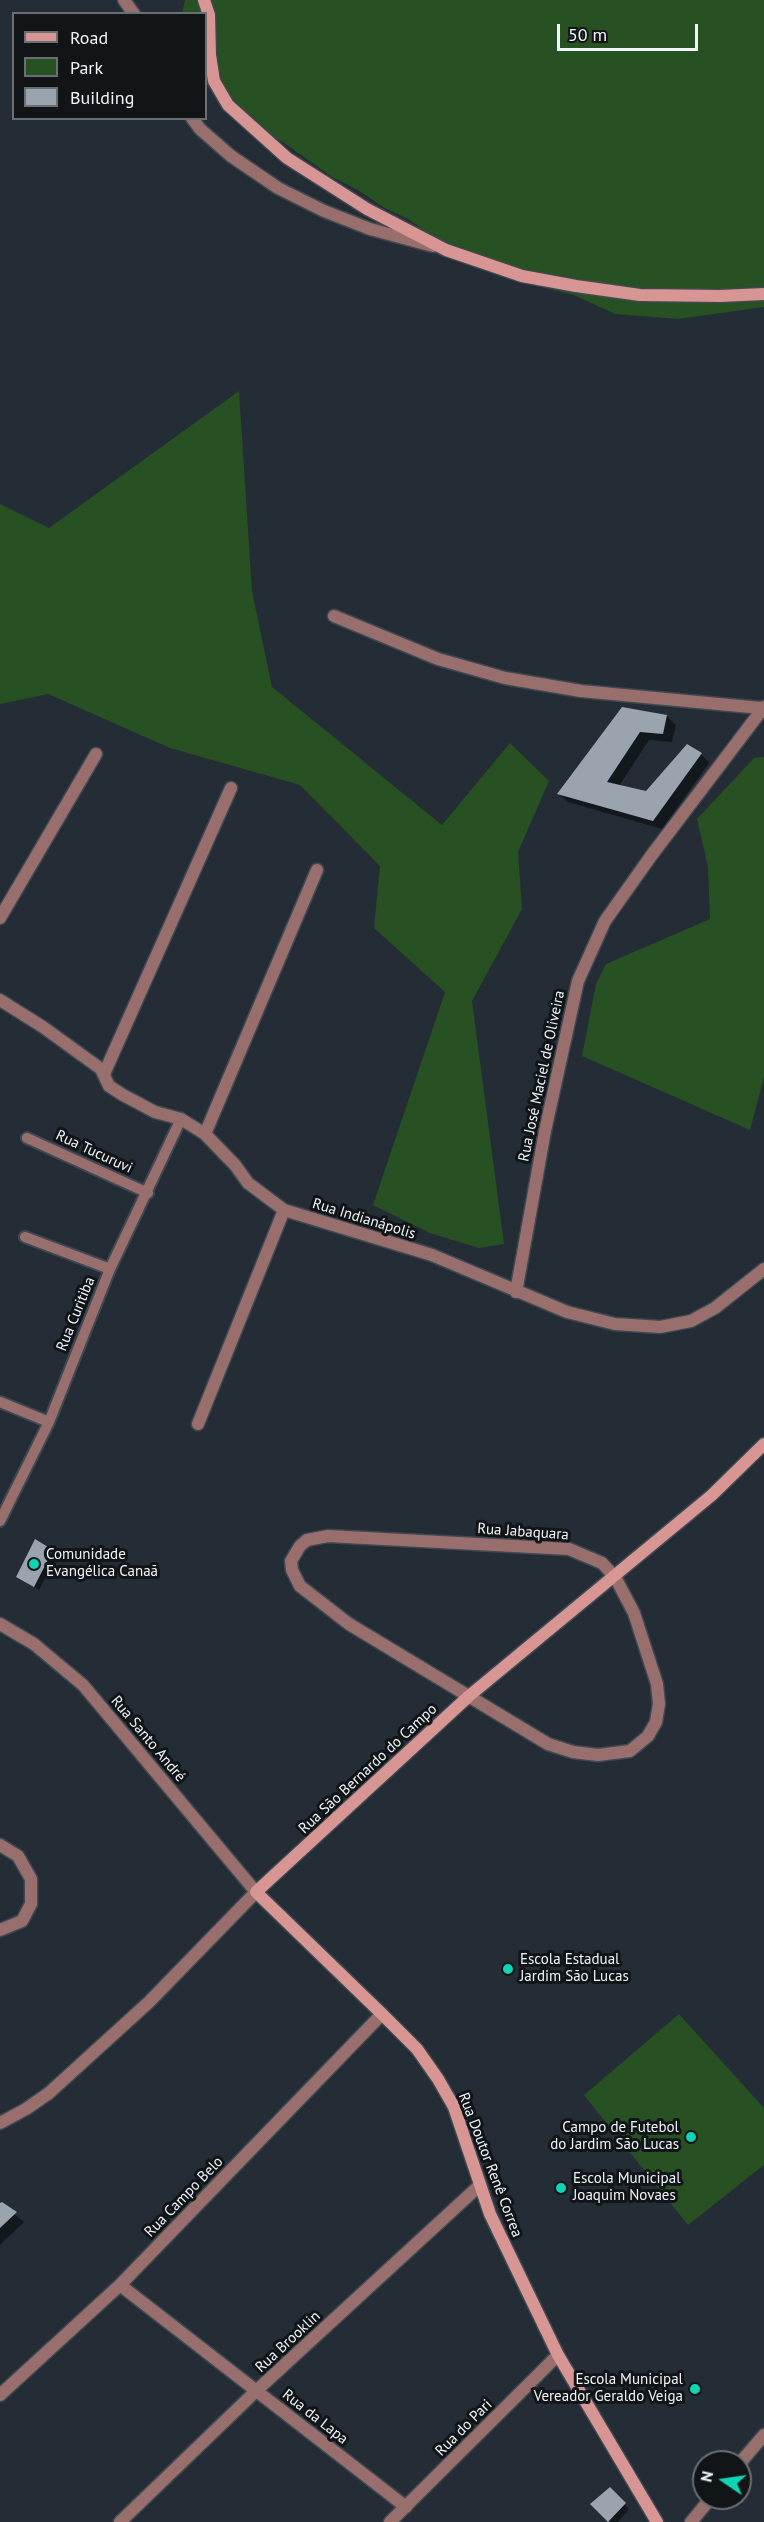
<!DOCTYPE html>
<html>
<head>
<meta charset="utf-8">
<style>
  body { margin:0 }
  #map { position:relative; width:764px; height:2522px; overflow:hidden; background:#242d35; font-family:"PT Sans",sans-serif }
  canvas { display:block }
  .legend { position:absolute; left:12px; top:12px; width:195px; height:108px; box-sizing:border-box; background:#111518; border:2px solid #6a6f72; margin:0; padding:8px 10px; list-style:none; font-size:18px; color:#eff5fa }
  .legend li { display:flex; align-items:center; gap:12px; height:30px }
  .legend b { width:30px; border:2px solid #6a6f72 }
  .north { position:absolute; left:692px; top:2450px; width:60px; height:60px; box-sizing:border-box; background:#111518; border:2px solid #6a6f72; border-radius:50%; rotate:283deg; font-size:16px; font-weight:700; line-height:24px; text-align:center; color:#eff5fa }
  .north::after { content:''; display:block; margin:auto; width:21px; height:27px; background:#10d5b4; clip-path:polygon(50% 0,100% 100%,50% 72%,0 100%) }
  .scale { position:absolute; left:557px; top:24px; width:141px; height:27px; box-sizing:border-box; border:3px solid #eff5fa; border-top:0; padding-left:8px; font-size:18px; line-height:21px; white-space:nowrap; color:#eff5fa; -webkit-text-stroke:4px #111518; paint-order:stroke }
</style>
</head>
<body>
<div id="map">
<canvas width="764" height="2522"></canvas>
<ul class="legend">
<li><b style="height:8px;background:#d79593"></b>Road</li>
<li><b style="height:16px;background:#275023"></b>Park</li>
<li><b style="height:16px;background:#99a4ae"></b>Building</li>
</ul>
<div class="north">N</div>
<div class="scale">50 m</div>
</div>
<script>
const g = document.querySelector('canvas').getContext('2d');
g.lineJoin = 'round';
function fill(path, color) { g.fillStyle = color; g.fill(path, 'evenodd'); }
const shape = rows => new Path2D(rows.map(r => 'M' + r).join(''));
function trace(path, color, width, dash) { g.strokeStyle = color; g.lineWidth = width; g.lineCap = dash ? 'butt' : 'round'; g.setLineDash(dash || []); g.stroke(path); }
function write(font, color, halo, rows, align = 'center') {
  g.font = font + ' "PT Sans",sans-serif'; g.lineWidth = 6; g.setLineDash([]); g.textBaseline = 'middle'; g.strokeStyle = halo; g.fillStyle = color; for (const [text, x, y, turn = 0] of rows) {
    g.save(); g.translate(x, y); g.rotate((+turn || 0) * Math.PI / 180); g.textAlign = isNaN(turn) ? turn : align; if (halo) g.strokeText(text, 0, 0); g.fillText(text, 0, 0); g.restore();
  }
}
fill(shape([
  [185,0,764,0,764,307,678,319,615,314,574,295,509,279,457,254,408,219,383,207,358,190,332,177,283,142,257,130,233,113,206,83,206,14,182,14],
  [239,391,252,591,272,687,442,825,510,743,549,781,518,852,522,909,472,1001,504,1244,479,1248,430,1233,373,1205,445,992,374,928,380,866,300,785,170,748,48,694,0,704,0,504,49,528],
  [764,757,764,1077,750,1130,582,1056,596,984,606,964,710,919,708,867,697,819,754,758],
  [679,2014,764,2108,764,2165,688,2225,584,2095]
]), '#275023');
fill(shape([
  [623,709,667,716,676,725,672,742,649,740,619,786,646,793,701,754,709,763,662,829,568,802,559,794],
  [52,1552,56,1556,39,1590,18,1577],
  [2,2204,24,2222,0,2245,0,2205],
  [609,2489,629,2509,618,2522,610,2522,592,2504]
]), '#0007');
fill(shape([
  [622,707,667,715,663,734,640,732,607,782,646,791,687,744,702,753,653,821,557,794],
  [35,1539,53,1550,34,1587,16,1577],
  [2,2202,17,2212,0,2228,0,2203],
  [610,2487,626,2503,608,2522,590,2504]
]), '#99a4ae');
const lane = shape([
  [27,1138,148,1193],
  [25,1237,110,1269],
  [0,1402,49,1422],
  [0,1521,49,1422,110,1269,181,1119]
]);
const street = shape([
  [124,0,134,14],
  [192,118,200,129,231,156,278,188,324,211,370,229,433,246],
  [334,616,438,659,505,678,581,691,761,708],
  [0,918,96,754],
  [0,1000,43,1027,101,1069,109,1086,123,1095,155,1112,181,1119,205,1134,235,1165,248,1183,284,1210,432,1255,567,1312,615,1324,660,1327,691,1321,715,1308,764,1269],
  [104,1074,231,788],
  [205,1134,317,870],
  [516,1292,545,1131,578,981,605,921,651,856,764,707],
  [198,1424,284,1210],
  [328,1536,569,1549,602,1563,615,1577,634,1613,657,1684,659,1704,656,1722,648,1736,630,1751,598,1755,573,1752,548,1744,349,1624,300,1586,292,1570,291,1561,300,1546,307,1540,328,1536],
  [0,1624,34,1644,83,1685,256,1892,149,2002,49,2093,26,2109,0,2123],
  [0,1845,18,1856,31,1879,31,1904,22,1921,0,1930],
  [120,2285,406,2507],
  [0,2395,120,2285,382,2014],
  [740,2463,764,2435],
  [120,2522,256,2391,479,2186],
  [390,2522,558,2355],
  [691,2522,711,2498]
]);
const secondary = shape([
  [204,0,209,15,210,55,214,81,228,105,287,158,367,209,446,250,522,276,576,286,640,295,720,296,764,294],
  [657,2522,558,2355,490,2214,454,2107,438,2079,417,2049,382,2014,256,1892,469,1696,712,1495,764,1444]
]);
trace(lane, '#404951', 14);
trace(street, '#404951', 15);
trace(secondary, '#404951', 15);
trace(lane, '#996f6e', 10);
trace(street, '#996f6e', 12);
trace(secondary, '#d79593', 12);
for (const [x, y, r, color] of [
  [34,1564,6,"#10d5b4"],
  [508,1969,6,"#10d5b4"],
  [691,2137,6,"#10d5b4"],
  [561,2188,6,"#10d5b4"],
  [695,2389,6,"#10d5b4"]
]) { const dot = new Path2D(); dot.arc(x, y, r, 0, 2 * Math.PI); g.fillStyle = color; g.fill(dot); trace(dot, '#111518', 2); }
write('15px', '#eff5fa', '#111518', [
  ["Rua José Maciel de Oliveira",542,1076,-78],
  ["Rua Tucuruvi",94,1152,25],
  ["Rua Indianápolis",364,1219,17],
  ["Rua Curitiba",76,1314,-68],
  ["Rua Jabaquara",523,1532,4],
  ["Rua Santo André",148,1739,50],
  ["Rua São Bernardo do Campo",368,1769,-43],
  ["Rua Doutor Renê Correa",490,2165,69],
  ["Rua Campo Belo",184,2197,-46],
  ["Rua Brooklin",288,2342,-43],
  ["Rua da Lapa",315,2417,38],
  ["Rua do Pari",464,2428,-45]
]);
write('15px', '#eff5fa', '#111518', [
  ["Comunidade",46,1555],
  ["Evangélica Canaã",46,1572],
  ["Escola Estadual",520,1960],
  ["Jardim São Lucas",520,1977],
  ["Campo de Futebol",679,2128,"right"],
  ["do Jardim São Lucas",679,2145,"right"],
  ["Escola Municipal",573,2179],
  ["Joaquim Novaes",573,2196],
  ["Escola Municipal",683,2380,"right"],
  ["Vereador Geraldo Veiga",683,2397,"right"]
], 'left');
</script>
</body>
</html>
